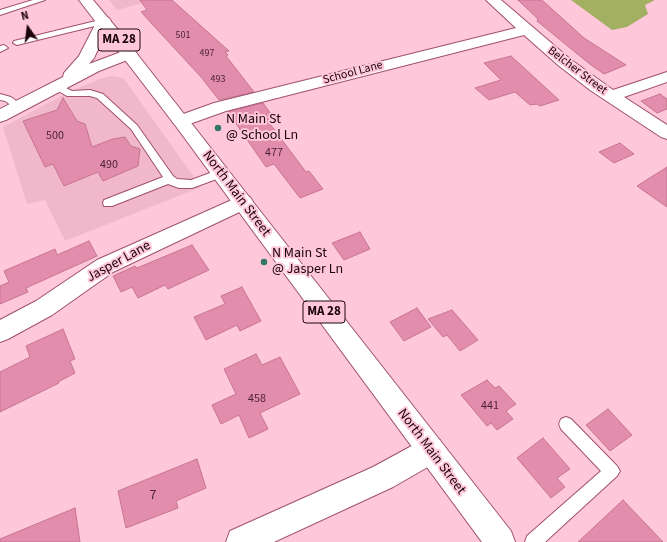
<!DOCTYPE html>
<html>
<head>
<meta charset="utf-8">
<style>
  body { margin:0 }
  #map { position:relative; width:667px; height:542px; overflow:hidden; background:#ffc8da; font-family:"Source Sans 3",sans-serif }
  canvas { display:block }
  .north { position:absolute; left:8px; top:8px; width:40px; height:40px; -webkit-text-stroke:3px #ffc8da; paint-order:stroke; rotate:346deg; font-size:11px; font-weight:700; line-height:16px; text-align:center; color:#1c020c }
  .north::after { content:''; display:block; margin:auto; width:14px; height:18px; background:#1c020c; clip-path:polygon(50% 0,100% 100%,50% 72%,0 100%) }
</style>
</head>
<body>
<div id="map">
<canvas width="667" height="542"></canvas>
<div class="north">N</div>
</div>
<script>
const g = document.querySelector('canvas').getContext('2d');
g.lineJoin = 'round';
function fill(path, color) { g.fillStyle = color; g.fill(path, 'evenodd'); }
const shape = rows => new Path2D(rows.map(r => 'M' + r).join(''));
function trace(path, color, width, dash) { g.strokeStyle = color; g.lineWidth = width; g.lineCap = dash ? 'butt' : 'round'; g.setLineDash(dash || []); g.stroke(path); }
function write(font, color, halo, rows, align = 'center') {
  g.font = font + ' "Source Sans 3",sans-serif'; g.lineWidth = 4; g.setLineDash([]); g.textBaseline = 'middle'; g.strokeStyle = halo; g.fillStyle = color; for (const [text, x, y, turn = 0] of rows) {
    g.save(); g.translate(x, y); g.rotate((+turn || 0) * Math.PI / 180); g.textAlign = isNaN(turn) ? turn : align; if (halo) g.strokeText(text, 0, 0); g.fillText(text, 0, 0); g.restore();
  }
}
fill(shape([
  [109,0,153,0,117,10],
  [111,76,119,77,125,80,201,187,65,241,45,200,27,204,3,127,67,93,99,79]
]), '#f1b7ca');
fill(shape([
  [571,0,655,0,645,5,648,14,627,27,612,30]
]), '#a3b062');
const building = shape([
  [140,0,172,0,229,51,225,52,228,55,226,56,254,92,219,100,201,77,141,12,147,10,140,0],
  [518,0,542,0,584,38,626,65,604,74,591,65,537,21,538,19,518,0],
  [511,56,559,100,540,106,537,104,530,105,515,92,489,100,475,88,501,80,484,63,511,56],
  [660,94,667,99,667,109,657,113,641,101,660,94],
  [63,98,77,121,85,124,92,147,113,139,125,137,131,146,140,149,138,166,103,181,98,172,64,186,53,164,45,167,23,121,57,110,63,98],
  [263,103,274,118,267,120,306,172,309,171,323,189,300,198,274,164,266,167,228,112,263,103],
  [620,143,634,154,614,163,599,152,620,143],
  [667,167,667,207,637,186,667,167],
  [360,232,370,249,344,260,332,243,360,232],
  [89,241,97,256,26,288,28,292,0,304,0,286,9,282,4,271,55,249,57,255,89,241],
  [192,245,209,270,168,289,165,285,138,298,132,287,121,292,113,276,135,266,137,268,192,245],
  [242,287,261,321,240,331,237,325,206,340,194,317,225,304,221,296,242,287],
  [417,308,431,327,404,341,390,322,417,308],
  [452,310,478,340,460,351,447,335,443,337,428,319,452,310],
  [63,329,75,359,70,361,75,373,58,382,59,383,0,412,0,372,30,357,26,346,63,329],
  [256,354,262,365,280,357,300,394,260,413,268,429,249,438,239,415,221,424,212,405,236,394,224,369,256,354],
  [487,380,495,388,499,386,516,404,506,411,513,419,497,430,491,423,487,426,461,395,487,380],
  [608,409,632,435,610,451,586,425,608,409],
  [543,438,570,469,557,478,565,487,551,498,517,458,543,438],
  [197,459,206,488,176,501,178,508,126,528,118,491,197,459],
  [623,500,663,542,578,542,623,500],
  [75,508,80,542,0,542,0,539,75,508]
]);
fill(building, '#e28dac');
trace(building, '#c77493', 1);
const lane = shape([
  [33,0,45,0,0,15,0,10,33,0],
  [104,19,108,21,107,23,17,45,13,43,14,41,104,19],
  [4,45,8,48,0,52,0,46,4,45],
  [56,83,72,91,90,90,103,94,137,125,173,176,177,179,191,180,221,169,225,170,226,173,225,176,192,188,179,188,168,184,112,206,104,206,103,203,104,200,163,177,131,129,97,98,90,96,67,96,53,88,51,86,53,84,56,83],
  [0,94,11,97,23,106,18,109,15,108,5,101,0,100,0,94],
  [566,417,571,419,617,466,620,471,617,476,545,542,525,542,527,536,601,471,561,429,559,424,561,419,566,417]
]);
const street = shape([
  [486,0,501,0,570,59,613,90,667,72,667,82,624,97,667,125,667,139,661,137,590,90,558,65,524,35,226,111,181,127,175,125,172,121,175,117,214,103,516,28,486,0],
  [243,195,250,197,253,202,250,207,113,272,52,315,8,339,0,342,0,320,36,301,97,260,243,195],
  [430,436,440,440,444,450,440,460,393,487,274,542,226,542,230,531,373,467,430,436]
]);
const secondary = shape([
  [104,17,109,18,111,21,94,58,89,64,129,49,135,51,137,54,135,57,99,71,6,120,0,122,0,109,63,77,64,73,79,56,97,21,99,18,104,17]
]);
const primary = shape([
  [79,0,93,0,119,31,511,531,515,542,482,542,175,125,79,0]
]);
trace(lane, '#9f506f', 2);
trace(street, '#9f506f', 2);
trace(secondary, '#9f506f', 2);
trace(primary, '#9f506f', 2);
fill(lane, '#fff');
fill(street, '#fff');
fill(secondary, '#fff');
fill(primary, '#fff');
for (const [x, y, r, color] of [
  [218,128,4,"#337667"],
  [264,262,4,"#337667"]
]) { const dot = new Path2D(); dot.arc(x, y, r, 0, 2 * Math.PI); g.fillStyle = color; g.fill(dot); trace(dot, '#ffc8da', 1.5); }
write('10px', '#4e2534', null, [
  ["501",183,36],
  ["497",207,54],
  ["493",218,80]
]);
write('12px', '#1c020c', '#ffc8da', [
  ["Belcher Street",577,71,37],
  ["School Lane",353,73,-15]
]);
write('12px', '#4e2534', null, [
  ["500",55,136],
  ["477",274,153],
  ["490",109,165],
  ["458",257,399],
  ["441",490,406]
]);
for (const [x, y, w] of [
  [119,40,42],
  [324,312,42]
]) { const box = new Path2D(); box.roundRect(x - w / 2, y - 11, w, 22, 3); g.fillStyle = '#ffc8da'; g.fill(box); trace(box, '#1c020c', 1); }
write('bold 13px', '#1c020c', null, [
  ["MA 28",119,40],
  ["MA 28",324,312]
]);
write('14px', '#1c020c', '#ffc8da', [
  ["N Main St",226,120],
  ["@ School Ln",226,136],
  ["N Main St",272,254],
  ["@ Jasper Ln",272,270]
], 'left');
write('14px', '#1c020c', '#ffc8da', [
  ["North Main Street",236,194,53],
  ["Jasper Lane",119,262,-29],
  ["North Main Street",431,452,53]
]);
write('14px', '#4e2534', null, [
  ["7",153,496]
]);
</script>
</body>
</html>
